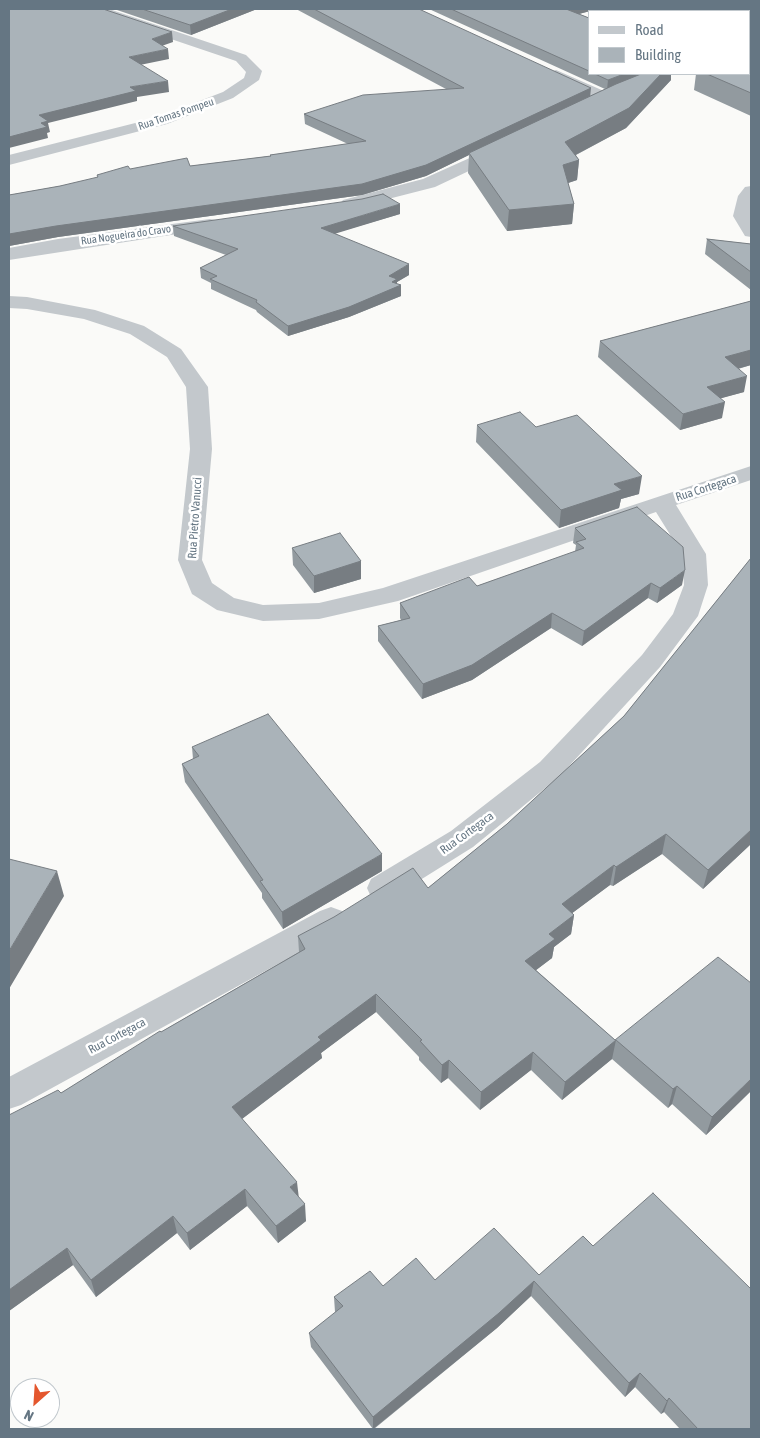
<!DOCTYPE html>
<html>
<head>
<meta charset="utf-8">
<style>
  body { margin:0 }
  #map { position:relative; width:760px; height:1438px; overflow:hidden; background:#fafaf8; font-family:"Asap Condensed",sans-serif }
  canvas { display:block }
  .frame { position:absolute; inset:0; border:10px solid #657683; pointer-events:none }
  .legend { position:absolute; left:588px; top:10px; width:162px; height:65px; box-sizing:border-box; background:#fff; border:1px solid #c1c8cd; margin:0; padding:6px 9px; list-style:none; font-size:15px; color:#657683 }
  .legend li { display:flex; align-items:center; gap:10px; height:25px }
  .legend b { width:25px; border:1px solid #c1c8cd }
  .north { position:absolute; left:10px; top:1378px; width:50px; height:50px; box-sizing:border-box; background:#fff; border:1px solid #c1c8cd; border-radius:50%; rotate:206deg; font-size:14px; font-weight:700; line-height:20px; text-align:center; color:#657683 }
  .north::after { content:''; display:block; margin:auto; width:18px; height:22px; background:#e4572e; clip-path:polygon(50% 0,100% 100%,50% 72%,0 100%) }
</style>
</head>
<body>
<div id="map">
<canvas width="760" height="1438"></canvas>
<div class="frame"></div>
<ul class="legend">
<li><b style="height:6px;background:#c3c8cc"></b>Road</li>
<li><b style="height:14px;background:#aab3b9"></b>Building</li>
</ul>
<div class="north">N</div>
</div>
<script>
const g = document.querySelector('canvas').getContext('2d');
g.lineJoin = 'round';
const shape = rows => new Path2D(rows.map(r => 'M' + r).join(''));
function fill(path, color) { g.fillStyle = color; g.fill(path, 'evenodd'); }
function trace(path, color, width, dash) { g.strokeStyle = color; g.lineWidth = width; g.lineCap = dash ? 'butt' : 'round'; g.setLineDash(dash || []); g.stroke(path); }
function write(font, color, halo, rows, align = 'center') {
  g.font = font + ' "Asap Condensed",sans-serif'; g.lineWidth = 5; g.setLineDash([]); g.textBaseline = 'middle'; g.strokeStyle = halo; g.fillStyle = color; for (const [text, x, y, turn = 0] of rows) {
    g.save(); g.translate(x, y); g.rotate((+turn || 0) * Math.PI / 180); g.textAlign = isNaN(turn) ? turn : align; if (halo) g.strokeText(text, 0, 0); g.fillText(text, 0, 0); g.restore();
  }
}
fill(shape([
  [89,9,109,9,246,55,262,71,259,80,233,98,167,124,9,165,9,155,155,118,223,92,244,78,246,72,236,61,91,12,89,9],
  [749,41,751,41,751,50,749,50,749,41],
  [556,70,613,95,615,98,613,101,601,101,551,78,548,75,551,72,556,70],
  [503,143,509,144,511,148,509,152,435,187,349,209,343,208,340,204,343,200,423,179,503,143],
  [751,186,751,237,745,236,733,216,738,196,745,187,751,186],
  [210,219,216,220,219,224,216,228,9,260,9,248,58,239,210,219],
  [9,296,27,297,95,310,144,326,181,349,208,387,212,449,202,560,212,583,234,598,263,605,319,603,383,588,751,466,751,480,676,505,706,554,708,585,698,616,660,667,560,776,473,847,393,897,382,900,371,897,367,888,371,879,451,831,540,762,642,655,673,614,684,585,682,554,656,512,398,601,319,619,263,621,217,610,192,594,178,560,190,449,186,387,167,357,130,334,84,319,27,309,9,308,9,296],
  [331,907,342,911,347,920,342,929,21,1105,9,1109,9,1077,320,911,331,907]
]), '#c3c8cc');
fill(shape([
  [114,9,257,9,191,35],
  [296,9,419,9,590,96,605,89,429,9,591,9,590,11,579,14,589,18,589,74,671,74,671,80,626,128,576,155,579,160,577,180,568,183,574,204,572,224,507,231,468,173,469,155,426,176,362,195,58,237,9,246,9,195,60,186,98,178,97,175,130,169,190,166,270,156,270,155,348,144,305,124,304,114,446,89],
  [751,52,751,116,694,90,696,74,749,74],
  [400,214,335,233,409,275,397,282,397,284,401,285,401,296,349,317,288,336,257,312,256,310,211,289,211,283,201,278,200,268,226,255,174,236,173,226],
  [707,239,751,244,751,290,705,254],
  [751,301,751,365,738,369,744,392,721,398,722,418,680,430,598,357,600,341],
  [477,425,536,427,639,494,621,499,619,508,559,528,476,442],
  [575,528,682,585,657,603,648,598,582,646,551,628,472,680,422,699,378,641,378,626,401,620,400,618,400,603,477,586,575,552,576,545,573,543],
  [292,548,361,561,361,579,314,593,293,565],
  [751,558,751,844,703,889,662,854,613,886,610,885,572,913,574,915,571,934,554,947,552,958,536,970,615,1040,751,1091,706,1135,672,1104,668,1108,612,1059,562,1100,531,1070,480,1110,448,1078,441,1083,419,1060,419,1057,376,1012,321,1053,322,1058,242,1119,298,1197,306,1221,278,1243,247,1206,190,1250,177,1233,96,1297,73,1265,9,1311,9,1115,61,1093,161,1032,299,952,298,936,428,888,507,824,624,716],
  [192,747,382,871,283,929,262,898,262,893,185,782,182,764,193,759],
  [539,1275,751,1429,680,1429,664,1412,661,1414,635,1387,625,1397,531,1296,497,1328,374,1429,373,1429,311,1347,309,1333,335,1313,335,1312,334,1297,383,1286,435,1280]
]), '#929a9f');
fill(shape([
  [232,9,257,9,191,35,190,25],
  [565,9,591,9,590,11,564,18],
  [172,32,173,42,153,49,152,39],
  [168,49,169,59,130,67,129,57],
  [624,74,649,74,607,90,608,80],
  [661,74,671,74,671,80,626,128,564,161,565,142],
  [168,81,169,92,137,97,137,101,48,123,50,132,47,133,48,138,9,148,9,137,39,115,130,87],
  [591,88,590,98,469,153,469,155,426,176,362,195,58,237,9,246,9,234],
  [579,160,577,180,562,185,563,165],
  [400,204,400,214,321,238,321,228],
  [574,204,572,224,507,231,509,210],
  [409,264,409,275,397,282,397,287,401,285,401,296,349,317,288,336,288,326,389,276],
  [751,350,751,365,722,373,725,357],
  [747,376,744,392,704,403,707,387],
  [725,402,722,418,680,430,683,414],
  [642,476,639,494,621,499,619,508,559,528,561,510,614,484],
  [361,561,361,579,314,593,314,576],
  [685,570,682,585,657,603,660,588],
  [651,583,648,598,582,646,584,631],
  [552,613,551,628,472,680,422,699,423,684],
  [751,830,751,844,703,889,708,870],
  [666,834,662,854,613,886,616,867],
  [382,854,382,871,283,929,282,912],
  [614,865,610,885,559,923,562,904],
  [57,871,64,896,9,989,9,951],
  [574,915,571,934,554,947,552,958,523,980,525,961,549,934],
  [376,994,376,1012,321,1053,322,1058,234,1125,232,1107,318,1037],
  [616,1040,612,1059,562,1100,565,1082],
  [533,1052,531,1070,480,1110,481,1092],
  [449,1060,448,1078,441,1083,442,1065],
  [751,1079,751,1091,706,1135,712,1117],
  [677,1086,672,1104,668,1108,673,1089],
  [297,1182,299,1199,290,1187],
  [245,1189,247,1206,190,1250,187,1233],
  [305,1204,306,1221,278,1243,276,1226],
  [173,1216,177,1233,96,1297,91,1280],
  [67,1248,73,1265,9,1311,9,1290],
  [534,1281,531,1296,497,1328,373,1429,373,1417],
  [640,1373,635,1387,625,1397,629,1383],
  [669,1398,664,1412,661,1414,667,1401]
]), '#777d82');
const building = shape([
  [9,9,103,9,172,32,152,39,168,49,129,57,168,81,130,87,136,91,39,115,48,121,41,123,47,127,9,137,9,9],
  [142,9,232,9,190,25,142,9],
  [314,9,419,9,591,88,426,165,362,184,56,226,9,234,9,195,60,186,98,177,97,175,128,166,130,169,187,158,190,166,271,156,270,155,366,141,304,114,363,95,464,88,314,9],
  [451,9,566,9,589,18,589,71,451,9],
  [751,52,751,93,707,74,749,74,749,53,751,52],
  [595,74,624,74,608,80,595,74],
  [641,74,661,74,629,108,565,142,579,160,563,165,574,204,509,210,469,153,616,84,641,74],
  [383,194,400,204,321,228,409,264,389,276,397,279,392,282,401,285,349,307,288,326,256,302,257,300,210,279,217,276,200,268,238,249,173,226,362,199,383,194],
  [707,239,751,244,751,272,707,239],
  [751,301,751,350,725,357,747,376,707,387,725,402,683,414,600,341,751,301],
  [520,412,536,427,577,415,642,476,614,484,622,490,561,510,477,425,520,412],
  [637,507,683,547,685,570,660,588,651,583,584,631,552,613,472,665,423,684,378,626,410,618,400,603,469,577,477,586,584,548,576,542,586,539,575,528,637,507],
  [340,533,361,561,314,576,292,548,340,533],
  [751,558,751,830,708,870,666,834,616,867,614,865,562,904,574,915,549,934,555,939,525,961,615,1040,718,957,751,983,751,1079,712,1117,677,1086,673,1089,616,1040,565,1082,533,1052,481,1092,449,1060,442,1065,420,1041,422,1040,376,994,318,1037,321,1040,232,1107,297,1182,290,1187,305,1204,276,1226,245,1189,187,1233,173,1216,91,1280,67,1248,9,1290,9,1115,58,1090,61,1093,160,1031,161,1032,305,949,298,936,334,917,413,868,428,888,507,824,624,716,751,558],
  [268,714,382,854,282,912,260,881,263,880,182,764,199,756,192,747,268,714],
  [9,859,57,871,9,951,9,859],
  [653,1193,751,1289,751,1429,698,1429,669,1398,667,1401,640,1373,629,1383,534,1281,499,1313,373,1417,309,1333,343,1306,334,1297,370,1271,383,1286,416,1258,435,1280,494,1228,539,1275,583,1236,593,1246,653,1193]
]);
fill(building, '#aab3b9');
trace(building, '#777d82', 1);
write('11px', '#657683', '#fff', [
  ["Rua Tomas Pompeu",176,114,-19],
  ["Rua Nogueira do Cravo",126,235,-8]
]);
write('12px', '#657683', '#fff', [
  ["Rua Cortegaca",706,488,-18],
  ["Rua Pietro Vanucci",195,518,-86],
  ["Rua Cortegaca",467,833,-36],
  ["Rua Cortegaca",117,1036,-28]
]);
</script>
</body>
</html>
